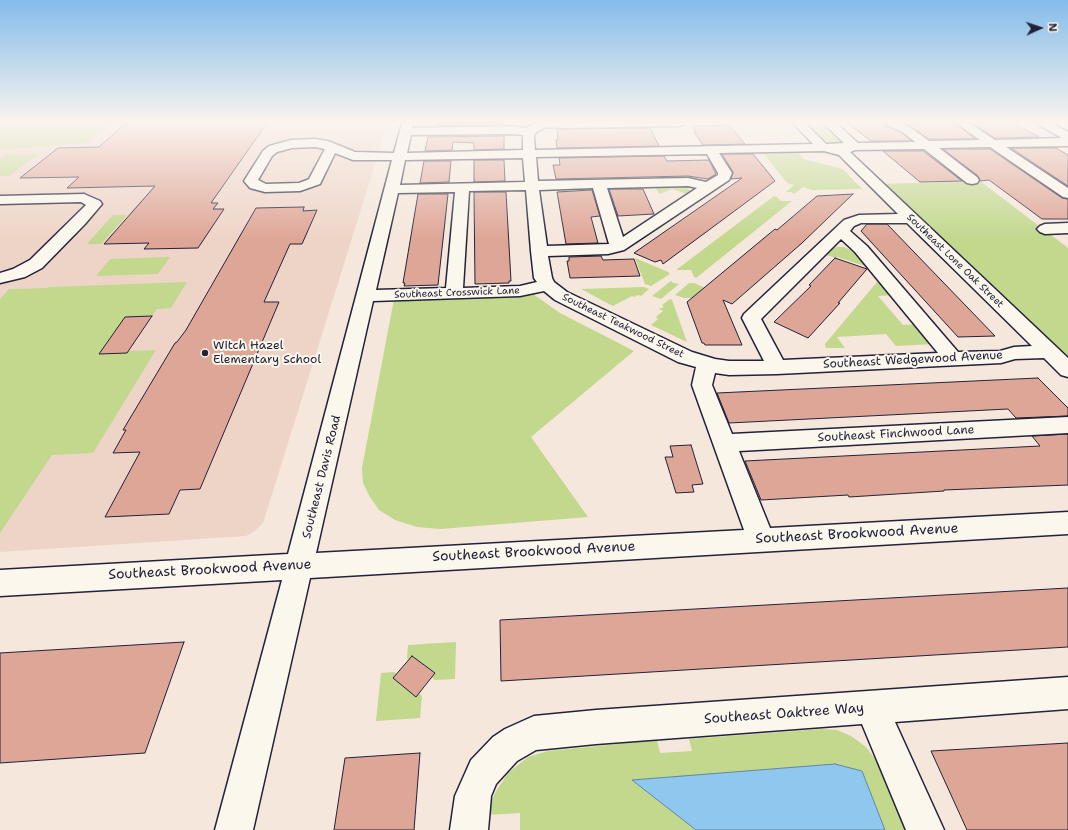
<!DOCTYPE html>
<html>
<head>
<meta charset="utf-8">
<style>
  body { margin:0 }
  #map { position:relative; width:1068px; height:830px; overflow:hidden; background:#f5e7db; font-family:"Shantell Sans",sans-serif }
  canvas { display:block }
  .north { position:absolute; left:1020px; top:8px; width:40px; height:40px; -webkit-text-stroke:3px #fbf7ec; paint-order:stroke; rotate:87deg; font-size:11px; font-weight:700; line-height:16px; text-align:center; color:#22223b }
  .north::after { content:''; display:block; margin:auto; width:14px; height:18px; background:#22223b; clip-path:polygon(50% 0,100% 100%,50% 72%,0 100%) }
</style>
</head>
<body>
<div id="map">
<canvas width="1068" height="830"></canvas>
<div class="north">N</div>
</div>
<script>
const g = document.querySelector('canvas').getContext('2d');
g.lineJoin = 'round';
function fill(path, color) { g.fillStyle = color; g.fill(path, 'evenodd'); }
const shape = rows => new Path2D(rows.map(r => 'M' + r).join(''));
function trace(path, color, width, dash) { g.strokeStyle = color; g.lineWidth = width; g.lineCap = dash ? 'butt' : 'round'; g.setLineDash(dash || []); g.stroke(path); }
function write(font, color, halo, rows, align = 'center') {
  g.font = font + ' "Shantell Sans",sans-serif'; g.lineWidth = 4; g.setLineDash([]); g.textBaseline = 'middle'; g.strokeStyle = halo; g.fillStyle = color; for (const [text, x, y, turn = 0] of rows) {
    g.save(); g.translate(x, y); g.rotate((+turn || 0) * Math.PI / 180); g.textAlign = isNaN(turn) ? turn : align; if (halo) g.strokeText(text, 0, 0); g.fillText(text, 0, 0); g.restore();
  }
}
fill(shape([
  [1,123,388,123,263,523,255,531,246,536,0,552,0,124]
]), '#eed4c7');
fill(shape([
  [8,123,111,123,87,143,0,150,0,128],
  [805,123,824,123,841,139,841,142,832,143,823,140],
  [799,153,803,159,843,169,862,189,812,190,803,187,794,194,791,192,786,192,794,185,787,183,764,154],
  [6,154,38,154,9,176,0,176,0,158],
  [980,181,1068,248,1068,362,880,184],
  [655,186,685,186,691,191,686,194,673,189,659,194],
  [774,196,777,197,781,201,792,201,696,278,694,277,691,270,676,270],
  [113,215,127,215,101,244,87,244],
  [837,247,844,247,857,253,868,267,837,257,836,258,827,255,832,249],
  [170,257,158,274,96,276,110,259],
  [635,258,668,272,670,274,651,286,645,284],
  [671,281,673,283,679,284,661,299,652,296],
  [187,282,171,308,157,309,152,316,125,317,99,354,127,353,128,351,156,350,93,453,52,455,0,533,0,299,9,289,47,288,49,287],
  [877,282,881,282,893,295,878,296,903,325,917,324,934,344,896,346,886,334,837,337,845,348,826,348,825,344],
  [689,283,694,283,725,297,684,298,675,295],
  [644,287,649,289,641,296,638,295,634,297,632,296,613,306,581,289],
  [533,294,560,313,634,351,531,437,588,517,440,529,417,527,395,520,379,510,370,497,363,483,362,468,394,299,525,295],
  [670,299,672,300,687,342,651,325,658,319,656,317,663,311,659,309,664,307,662,305],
  [456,642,455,679,435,680,407,658,408,645],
  [394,672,422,696,420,718,376,721,381,673],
  [822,729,837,730,851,736,866,747,876,760,882,771,907,830,520,830,520,813,487,815,495,793,508,773,528,757,548,751,657,740,660,753,692,751,689,739]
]), '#c1d88d');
const water = shape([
  [835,764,862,771,885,830,696,830,632,780,835,764]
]);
fill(water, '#8fc8ee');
trace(water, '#6386a6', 1);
const building = shape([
  [126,123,267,123,211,203,218,203,213,209,224,209,198,248,144,249,149,243,104,244,155,186,67,188,79,177,20,178,58,148,99,147,126,123],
  [503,123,503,125,437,126,437,124,503,123],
  [847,123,884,123,886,126,902,133,911,141,871,141,847,123],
  [903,123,955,123,975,139,929,139,912,127,903,123],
  [972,123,1013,123,1039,137,995,138,972,123],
  [729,125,745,144,703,145,694,132,696,132,692,126,729,125],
  [650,128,659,146,557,148,556,140,558,140,557,129,650,128],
  [504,136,504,149,474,150,474,143,453,142,452,150,425,151,428,137,504,136],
  [1011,148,1056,148,1068,155,1068,186,1011,148],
  [943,149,990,149,1062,198,1068,199,1068,219,1042,219,989,180,980,181,978,176,943,149],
  [883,151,923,151,962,181,920,182,883,151],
  [722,154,753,154,775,181,663,264,661,260,655,262,634,253,742,178,731,179,733,172,722,154],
  [664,156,667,161,709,160,716,174,708,179,688,176,556,179,553,165,560,165,559,158,664,156],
  [474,160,504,160,505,181,474,182,474,160],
  [424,161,451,161,449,182,420,183,424,161],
  [609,189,643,189,654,214,618,216,609,189],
  [592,190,600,216,591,217,598,243,566,244,557,192,592,190],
  [474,192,506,192,511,281,509,281,509,283,475,284,474,192],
  [418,194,448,194,438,285,404,286,405,283,403,283,418,194],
  [853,194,802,243,732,304,723,300,742,345,705,345,704,343,702,343,687,302,775,229,777,230,817,196,853,194],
  [304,207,303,211,317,210,302,244,290,244,264,302,279,302,200,489,180,490,169,514,105,517,140,452,113,453,126,430,123,430,175,343,177,342,186,330,256,208,304,207],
  [867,224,887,224,995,336,958,337,861,231,867,224],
  [601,256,603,260,634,259,640,276,570,278,567,261,569,261,569,257,601,256],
  [835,258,867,269,838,303,840,303,808,338,774,322,811,286,809,285,835,258],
  [152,316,127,353,99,354,125,317,152,316],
  [1038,378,1068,408,1068,416,1016,418,1008,409,729,423,717,393,1038,378],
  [1068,434,1068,485,944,490,944,491,849,497,848,495,761,500,745,461,1040,446,1032,436,1068,434],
  [691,445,703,484,692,485,694,492,676,493,665,457,673,457,670,446,691,445],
  [1068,588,1068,647,501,681,500,620,1068,588],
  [184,642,145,753,0,763,0,653,184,642],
  [412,656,435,673,416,697,393,678,412,656],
  [1068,743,1068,830,967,830,931,751,1068,743],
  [420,753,414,830,334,830,345,758,420,753]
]);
fill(building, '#dea697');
trace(building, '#22223b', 1);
const minor = shape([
  [402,123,414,123,412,128,512,126,526,128,536,123,685,123,683,125,679,126,563,128,546,127,536,132,534,136,535,150,813,144,793,123,805,123,826,144,844,143,823,123,836,123,858,143,915,142,903,132,887,125,885,123,900,123,911,128,929,141,980,140,956,123,969,123,995,140,1062,138,1039,125,1037,123,1051,123,1068,132,1068,146,1006,147,1068,188,1068,198,1063,197,990,147,939,148,977,177,979,180,977,183,972,184,967,183,924,149,855,150,850,152,1068,358,1068,377,1061,375,1044,358,1015,359,1001,363,777,374,729,375,715,373,712,385,732,434,1068,417,1068,433,739,451,770,528,1068,512,1068,534,310,578,253,830,215,830,282,580,0,596,0,570,288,554,392,160,353,160,335,153,320,184,300,191,265,192,250,188,244,181,263,151,269,146,291,140,315,139,328,141,355,152,394,153,402,123],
  [512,134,523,135,523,150,407,153,411,135,512,134],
  [315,147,325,149,309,179,307,180,299,183,266,184,258,180,272,156,277,152,292,148,315,147],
  [824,151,839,155,898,214,859,215,844,220,744,314,742,318,764,361,729,361,715,359,692,352,567,292,554,282,552,278,548,256,608,254,624,250,729,180,732,173,719,153,824,151],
  [707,154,718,173,718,175,706,182,688,178,538,181,536,157,707,154],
  [523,158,525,182,400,185,405,160,523,158],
  [688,186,697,188,623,237,607,188,688,186],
  [593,188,609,244,547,246,539,190,593,188],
  [526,190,531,251,534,278,537,282,520,286,463,288,469,191,526,190],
  [455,192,446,288,376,290,398,193,455,192],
  [861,223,907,223,1032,346,1014,347,1000,351,958,352,867,246,850,231,854,226,861,223],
  [841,239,855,252,938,353,783,360,761,319,841,239],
  [544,291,555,300,678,362,696,367,692,385,744,530,316,553,373,301,520,296,544,291],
  [84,194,100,201,102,204,85,224,42,268,25,277,0,283,0,273,13,269,30,260,86,205,81,202,0,204,0,196,84,194],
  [1068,223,1068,233,1045,234,1040,232,1037,229,1040,226,1045,224,1068,223],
  [1068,677,1068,709,895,722,944,830,906,830,862,724,596,744,536,750,517,761,496,784,491,796,488,830,450,830,455,796,471,760,493,737,505,729,534,716,596,710,1068,677]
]);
trace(minor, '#22223b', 3);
fill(minor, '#fbf7ec');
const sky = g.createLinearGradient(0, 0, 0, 239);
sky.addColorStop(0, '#84bcea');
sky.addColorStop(0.51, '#faf4ef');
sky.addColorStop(1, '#faf4ef00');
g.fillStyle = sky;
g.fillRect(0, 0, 1068, 239);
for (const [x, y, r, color] of [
  [205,353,4,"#22223b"]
]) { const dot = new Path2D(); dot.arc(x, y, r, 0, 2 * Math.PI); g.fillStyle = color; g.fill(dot); trace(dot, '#fbf7ec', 1.5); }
write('10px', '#22223b', '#fbf7ec', [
  ["Southeast Lone Oak Street",955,261,44],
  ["Southeast Crosswick Lane",457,293,-2],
  ["Southeast Teakwood Street",623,326,26]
]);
write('12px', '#22223b', '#fbf7ec', [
  ["Witch Hazel",213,346],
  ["Elementary School",213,360]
], 'left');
write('12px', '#22223b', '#fbf7ec', [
  ["Southeast Wedgewood Avenue",913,360,-3],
  ["Southeast Finchwood Lane",896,434,-3],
  ["Southeast Davis Road",322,477,-76]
]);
write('14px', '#22223b', '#fbf7ec', [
  ["Southeast Brookwood Avenue",857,534,-3],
  ["Southeast Brookwood Avenue",534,552,-3],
  ["Southeast Brookwood Avenue",210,570,-3],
  ["Southeast Oaktree Way",784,714,-4]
]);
</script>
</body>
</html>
